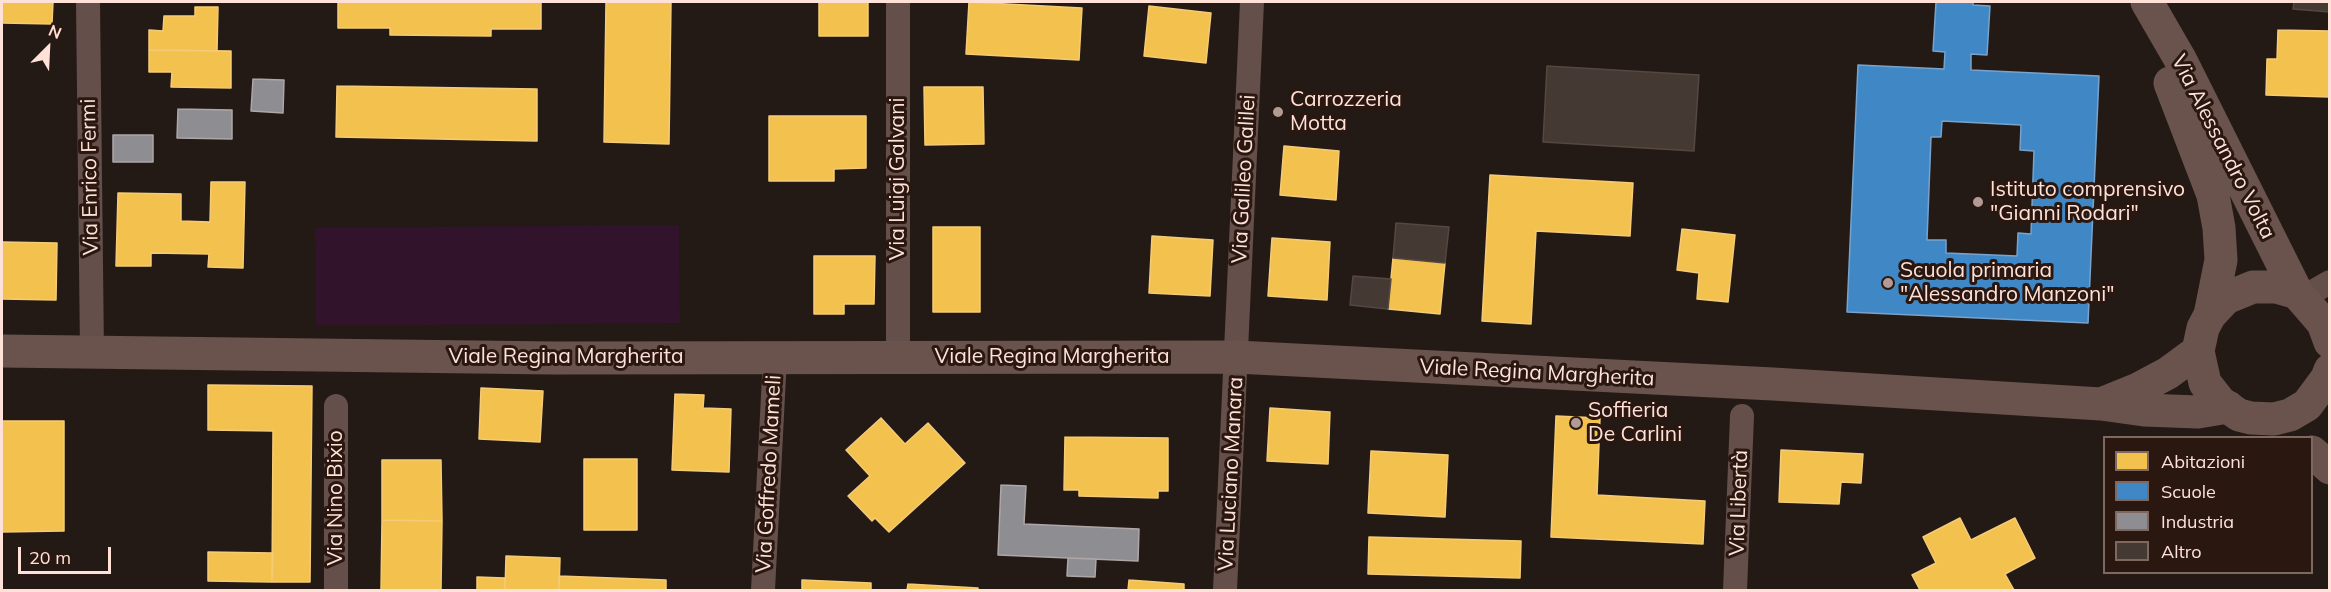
<!DOCTYPE html>
<html>
<head>
<meta charset="utf-8">
<style>
  body { margin:0 }
  #map { position:relative; width:2331px; height:592px; overflow:hidden; background:#231a16; font-family:Mulish,sans-serif }
  canvas { display:block }
  .frame { position:absolute; inset:0; border:3px solid #ffe1d8; pointer-events:none }
  .legend { position:absolute; left:2103px; top:436px; width:210px; height:138px; box-sizing:border-box; background:#291710; border:2px solid #7f6860; margin:0; padding:8px 10px; list-style:none; font-size:18px; color:#ffe1d8 }
  .legend li { display:flex; align-items:center; gap:12px; height:30px }
  .legend b { width:30px; border:2px solid #7f6860 }
  .north { position:absolute; left:18px; top:18px; width:60px; height:60px; -webkit-text-stroke:4px #291710; paint-order:stroke; rotate:24deg; font-size:16px; font-weight:700; line-height:24px; text-align:center; color:#ffe1d8 }
  .north::after { content:''; display:block; margin:auto; width:21px; height:27px; background:#ffe1d8; clip-path:polygon(50% 0,100% 100%,50% 72%,0 100%) }
  .scale { position:absolute; left:18px; top:547px; width:93px; height:27px; box-sizing:border-box; border:3px solid #ffe1d8; border-top:0; padding-left:8px; font-size:18px; line-height:21px; white-space:nowrap; color:#ffe1d8; -webkit-text-stroke:4px #291710; paint-order:stroke }
</style>
</head>
<body>
<div id="map">
<canvas width="2331" height="592"></canvas>
<div class="frame"></div>
<ul class="legend">
<li><b style="height:16px;background:#f2c14e"></b>Abitazioni</li>
<li><b style="height:16px;background:#3f88c5"></b>Scuole</li>
<li><b style="height:16px;background:#8d8d92"></b>Industria</li>
<li><b style="height:16px;background:#453933"></b>Altro</li>
</ul>
<div class="north">N</div>
<div class="scale">20 m</div>
</div>
<script>
const g = document.querySelector('canvas').getContext('2d');
g.lineJoin = 'round';
function fill(path, color) { g.fillStyle = color; g.fill(path, 'evenodd'); }
const shape = rows => new Path2D(rows.map(r => 'M' + r).join(''));
function trace(path, color, width, dash) { g.strokeStyle = color; g.lineWidth = width; g.lineCap = dash ? 'butt' : 'round'; g.setLineDash(dash || []); g.stroke(path); }
function write(font, color, halo, rows, align = 'center') {
  g.font = font + ' Mulish,sans-serif'; g.lineWidth = 6; g.setLineDash([]); g.textBaseline = 'middle'; g.strokeStyle = halo; g.fillStyle = color; for (const [text, x, y, turn = 0] of rows) {
    g.save(); g.translate(x, y); g.rotate((+turn || 0) * Math.PI / 180); g.textAlign = isNaN(turn) ? turn : align; if (halo) g.strokeText(text, 0, 0); g.fillText(text, 0, 0); g.restore();
  }
}
fill(shape([
  [679,225,680,323,316,326,315,228]
]), '#31132c');
const homes = shape([
  [2,2,53,2,52,24,2,23,2,2],
  [338,2,541,2,541,29,491,29,491,36,390,35,390,28,338,28,338,2],
  [606,2,671,2,669,144,604,142,606,2],
  [819,2,868,2,868,36,819,36,819,2],
  [969,2,1082,8,1079,60,966,54,969,2],
  [1149,6,1211,13,1206,63,1144,56,1149,6],
  [195,7,218,7,217,51,149,50,149,30,163,31,164,16,195,16,195,7],
  [2278,30,2330,31,2329,97,2266,95,2267,59,2277,59,2278,30],
  [149,50,231,51,231,88,171,87,172,72,149,72,149,50],
  [337,86,537,89,537,141,336,137,337,86],
  [924,87,983,87,984,144,925,145,924,87],
  [769,116,866,116,866,168,834,169,834,181,769,181,769,116],
  [1284,146,1339,151,1336,200,1280,195,1284,146],
  [1490,175,1633,183,1630,236,1536,231,1531,324,1482,321,1490,175],
  [211,182,245,182,243,268,208,267,209,254,151,253,151,266,116,266,118,193,181,194,181,221,210,222,211,182],
  [933,227,980,227,980,312,933,312,933,227],
  [1682,229,1735,235,1728,302,1697,299,1699,273,1677,270,1682,229],
  [1152,236,1213,240,1210,296,1149,293,1152,236],
  [1272,238,1330,242,1327,300,1268,296,1272,238],
  [2,242,57,243,56,300,2,299,2,242],
  [814,256,875,256,874,304,844,304,844,314,814,314,814,256],
  [1393,258,1445,263,1440,314,1388,309,1393,258],
  [208,385,312,386,310,582,272,582,273,431,208,430,208,385],
  [481,388,543,391,540,442,479,439,481,388],
  [675,394,704,395,703,408,731,409,729,472,672,470,675,394],
  [1270,408,1330,412,1328,464,1267,461,1270,408],
  [1556,416,1600,418,1597,495,1705,501,1703,544,1551,537,1556,416],
  [881,418,905,444,928,423,965,463,889,532,875,518,872,521,848,496,870,476,846,450,881,418],
  [2,421,64,421,64,531,2,532,2,421],
  [1065,437,1168,438,1168,491,1158,491,1158,498,1079,496,1079,490,1064,490,1065,437],
  [1781,450,1863,454,1861,483,1841,482,1839,504,1779,502,1781,450],
  [1371,451,1448,455,1445,517,1368,513,1371,451],
  [584,459,637,459,637,530,584,530,584,459],
  [382,460,441,460,442,521,382,520,382,460],
  [1960,518,1971,540,2015,518,2035,558,2005,574,2014,590,1920,590,1912,575,1936,563,1923,537,1960,518],
  [382,520,442,521,441,590,381,590,382,520],
  [1369,537,1521,541,1520,578,1368,574,1369,537],
  [208,552,273,553,272,582,208,581,208,552],
  [506,556,560,558,559,590,505,590,506,556],
  [559,576,666,580,666,590,559,590,559,576],
  [477,577,505,578,505,590,477,590,477,577],
  [802,580,871,583,871,590,802,590,802,580],
  [1129,580,1184,584,1184,590,1128,590,1129,580],
  [908,584,978,588,978,590,907,590,908,584]
]);
fill(homes, '#f2c14e');
trace(homes, '#f6cb77', 1.5);
const schools = shape([
  [1936,2,1973,2,1973,5,1990,6,1987,55,1971,54,1971,70,2099,76,2088,323,1847,312,1858,65,1944,69,1945,52,1933,51,1936,2],
  [1942,121,2021,125,2020,150,2034,151,2031,234,2018,233,2017,256,1946,253,1946,240,1927,240,1931,137,1941,137,1942,121]
]);
fill(schools, '#3f88c5');
trace(schools, '#79a3cb', 1.5);
const industry = shape([
  [253,79,284,80,283,113,251,111,253,79],
  [178,109,232,110,232,139,177,138,178,109],
  [113,135,153,135,153,162,113,162,113,135],
  [1001,485,1026,486,1024,524,1139,529,1138,561,998,555,1001,485],
  [1068,558,1096,559,1095,577,1067,576,1068,558]
]);
fill(industry, '#8d8d92');
trace(industry, '#afa6a7', 1.5);
const building = shape([
  [2294,2,2330,2,2330,12,2293,9,2294,2],
  [1547,66,1699,75,1694,151,1543,142,1547,66],
  [1396,223,1449,227,1445,263,1393,258,1396,223],
  [1353,276,1391,279,1388,309,1350,305,1353,276]
]);
fill(building, '#453933');
trace(building, '#574741', 1.5);
trace(shape([
  [88,2,92,352],
  [898,2,898,357],
  [2302,298,2330,282],
  [336,406,336,590],
  [763,590,775,357],
  [1225,590,1252,2],
  [1735,590,1742,416]
]), '#644f4b', 24);
trace(shape([
  [2147,2,2180,59,2297,293],
  [2170,83,2213,195,2219,228,2221,260,2210,315],
  [2330,342,2323,323,2297,293,2276,287,2253,287,2226,298,2210,315,2203,328,2198,351,2205,383,2220,402,2239,415,2251,418,2274,419,2290,415,2307,405,2327,378,2330,370],
  [2,351,554,358,1236,357,1773,384,2101,404,2144,410,2198,412,2228,407],
  [2101,404,2138,389,2168,373,2198,351],
  [2312,452,2330,468]
]), '#6a534d', 33);
for (const [x, y, r, color] of [
  [1278,112,6,"#b29b94"],
  [1978,202,6,"#b29b94"],
  [1888,283,6,"#b29b94"],
  [1576,423,6,"#b29b94"]
]) { const dot = new Path2D(); dot.arc(x, y, r, 0, 2 * Math.PI); g.fillStyle = color; g.fill(dot); trace(dot, '#291710', 2); }
write('21px', '#ffe1d8', '#291710', [
  ["Carrozzeria",1290,100],
  ["Motta",1290,124],
  ["Istituto comprensivo",1990,190],
  ["\"Gianni Rodari\"",1990,214],
  ["Scuola primaria",1900,271],
  ["\"Alessandro Manzoni\"",1900,295],
  ["Soffieria",1588,411],
  ["De Carlini",1588,435]
], 'left');
write('21px', '#ffe1d8', '#291710', [
  ["Via Alessandro Volta",2223,147,63],
  ["Via Enrico Fermi",90,177,-91],
  ["Via Luigi Galvani",898,179,-90],
  ["Via Galileo Galilei",1244,179,-87],
  ["Viale Regina Margherita",566,357],
  ["Viale Regina Margherita",1052,357],
  ["Viale Regina Margherita",1537,373,3],
  ["Via Goffredo Mameli",769,474,-87],
  ["Via Luciano Manara",1231,474,-87],
  ["Via Nino Bixio",336,498,-90],
  ["Via Libertà",1739,503,-88]
]);
</script>
</body>
</html>
